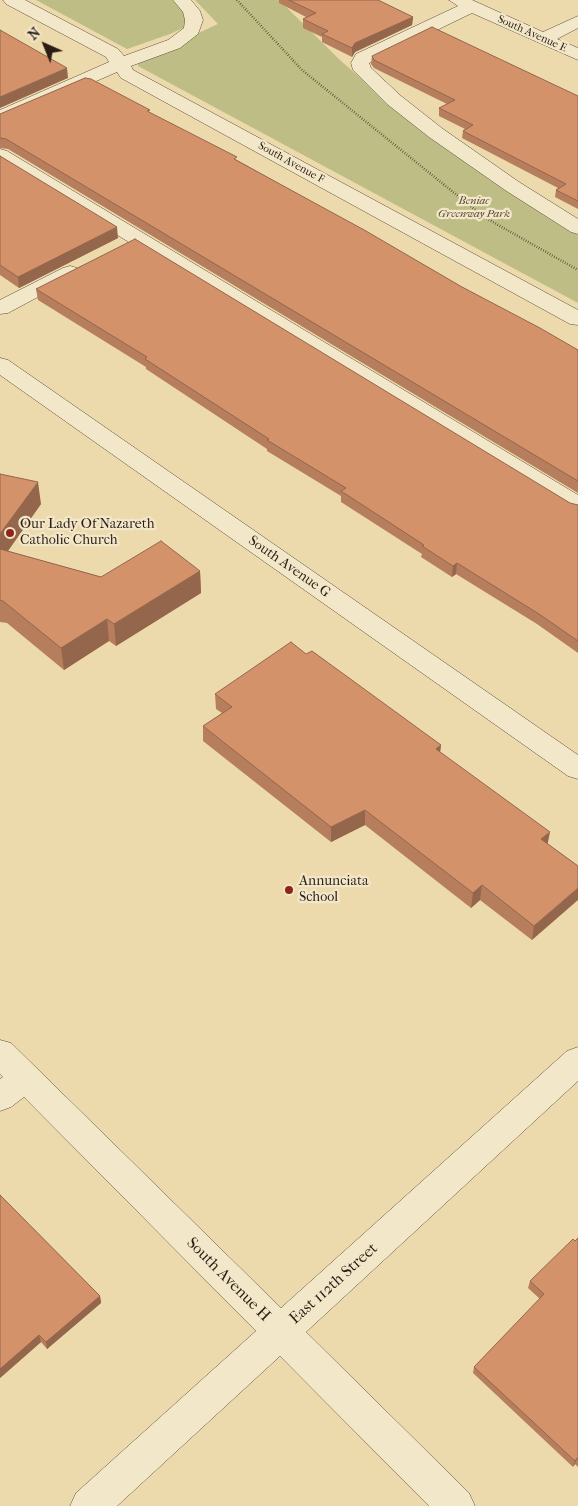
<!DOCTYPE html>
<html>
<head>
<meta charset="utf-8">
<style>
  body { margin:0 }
  #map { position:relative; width:578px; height:1506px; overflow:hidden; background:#ecdaac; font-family:"IM FELL French Canon",serif }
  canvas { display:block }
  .north { position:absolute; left:20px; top:20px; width:50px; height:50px; -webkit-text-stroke:4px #f3e7c9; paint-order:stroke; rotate:316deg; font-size:14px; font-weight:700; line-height:20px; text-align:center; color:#2b1d14 }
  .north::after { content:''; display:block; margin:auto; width:18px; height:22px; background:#2b1d14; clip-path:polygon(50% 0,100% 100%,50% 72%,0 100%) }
</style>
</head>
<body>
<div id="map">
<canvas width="578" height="1506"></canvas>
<div class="north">N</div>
</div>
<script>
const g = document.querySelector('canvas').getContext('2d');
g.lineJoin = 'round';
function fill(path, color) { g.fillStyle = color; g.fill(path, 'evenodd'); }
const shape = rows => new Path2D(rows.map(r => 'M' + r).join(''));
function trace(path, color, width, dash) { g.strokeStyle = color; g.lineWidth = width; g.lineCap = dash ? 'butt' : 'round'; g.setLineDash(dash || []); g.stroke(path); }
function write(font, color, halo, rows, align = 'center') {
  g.font = font + ' "IM FELL French Canon",serif'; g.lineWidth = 4.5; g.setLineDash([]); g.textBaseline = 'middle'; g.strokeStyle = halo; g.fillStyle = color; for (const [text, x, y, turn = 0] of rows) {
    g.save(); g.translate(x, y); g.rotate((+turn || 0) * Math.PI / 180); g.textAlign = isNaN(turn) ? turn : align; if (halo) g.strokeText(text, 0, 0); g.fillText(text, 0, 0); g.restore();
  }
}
fill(shape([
  [36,0,177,0,185,9,187,26,170,34,127,49],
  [195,0,279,0,341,61,394,107,578,235,578,303,138,66,138,61,218,24]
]), '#bebd85');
const minor = shape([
  [3,0,25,0,118,49,124,56,168,40,184,28,185,20,183,12,173,0,191,0,200,11,203,20,198,34,180,48,131,66,133,70,578,310,578,325,570,324,121,78,117,72,0,123,0,110,109,62,106,57,6,4,3,0],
  [449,0,472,0,543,32,578,16,578,28,557,39,578,48,578,60,472,13,369,63,371,68,401,96,443,129,519,182,578,219,578,234,571,232,505,190,429,137,387,104,353,70,351,63,356,54,458,6,449,0],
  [0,149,7,151,578,495,578,514,569,512,0,163,0,149],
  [70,266,77,268,80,272,77,276,8,313,0,314,0,300,63,268,70,266],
  [0,358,8,360,578,755,578,779,568,776,0,375,0,358],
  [0,1040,11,1043,281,1308,567,1051,578,1047,578,1081,306,1332,469,1493,475,1506,429,1506,280,1356,117,1506,70,1506,76,1493,256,1331,24,1097,11,1107,0,1111,0,1079,3,1077,0,1074,0,1040]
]);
trace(minor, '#5b4c3a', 1);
trace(shape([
  [237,0,302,70,484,217,578,270]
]), '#2b1d14', 2.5, [0.5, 2]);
fill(minor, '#f3e7c9');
fill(shape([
  [279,0,378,0,413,17,412,25,355,52,352,57,322,42,322,37,303,28,303,19,306,17,279,3],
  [372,56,578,96,578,209,555,197,556,190,558,188,462,138,463,131,465,129,439,116,439,108,447,104,374,68,371,64],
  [150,113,237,160,462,287,578,350,578,493,8,149,0,148,0,114],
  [0,156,118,238,19,288,0,275],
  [36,289,570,503,578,505,578,653,537,624,456,574,452,577,421,557,422,554,341,502,341,496,267,451,267,449,146,369,146,367,38,300],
  [0,474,41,504,8,551,101,577,200,571,201,593,116,646,109,641,64,670,7,623,0,622],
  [306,654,441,745,440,752,548,844,578,866,532,940,480,900,471,908,365,825,331,842,203,741,203,726,222,713,216,709,215,694],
  [0,1195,100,1296,101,1303,47,1349,41,1342,0,1378],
  [578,1238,578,1467,575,1464,573,1467,473,1373,474,1367,540,1299,528,1288,530,1281]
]), '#b67e5c');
fill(shape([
  [413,17,412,25,355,52,352,57,352,48,355,43],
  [67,68,68,78,0,108,0,97],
  [117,227,118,238,19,288,18,277],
  [38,482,41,504,0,562,0,534],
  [457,563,456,574,452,577,453,566],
  [200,571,201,593,116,646,114,624],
  [107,619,109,641,64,670,61,648],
  [441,745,439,760,436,749],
  [365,810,365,825,331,842,331,827],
  [550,832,547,847,541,839],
  [482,885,480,900,471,908,473,893],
  [578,888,578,900,532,940,534,926],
  [100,1296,101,1303,47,1349,46,1342],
  [39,1335,41,1342,0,1378,0,1369],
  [577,1458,575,1464,573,1467,575,1461]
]), '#94664b');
const building = shape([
  [289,0,378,0,413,17,355,43,352,48,322,34,328,31,303,19,316,13,289,0],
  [432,27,578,96,578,201,556,190,566,184,463,131,473,125,439,108,455,100,374,60,372,56,432,27],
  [0,30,67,68,0,97,0,30],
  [85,78,91,79,150,110,147,111,237,157,234,159,366,231,462,287,540,328,578,350,578,481,6,139,0,138,0,114,85,78],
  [0,156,117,227,18,277,0,265,0,156],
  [135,239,570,503,578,505,578,641,539,614,457,563,453,566,422,546,424,545,341,491,346,488,267,440,269,439,145,359,147,357,36,289,135,239],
  [0,474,38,482,0,534,0,474],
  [161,541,200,571,114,624,107,619,61,648,3,601,0,600,0,549,101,577,161,541],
  [291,642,306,654,312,651,441,745,436,749,550,832,541,839,578,866,578,888,534,926,482,885,473,893,365,810,331,827,203,726,232,707,215,694,291,642],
  [0,1195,100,1296,46,1342,39,1335,0,1369,0,1195],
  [578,1238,578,1459,577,1458,575,1461,474,1367,544,1294,530,1281,573,1239,575,1241,578,1238]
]);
fill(building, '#d4926b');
trace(building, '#94664b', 1);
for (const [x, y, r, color] of [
  [10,533,5,"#8f2418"],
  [289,890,5,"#8f2418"]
]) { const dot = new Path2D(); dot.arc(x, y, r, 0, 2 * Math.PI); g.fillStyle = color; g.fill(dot); trace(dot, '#f3e7c9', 2); }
write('11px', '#2b1d14', '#f3e7c9', [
  ["South Avenue E",532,34,24],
  ["South Avenue F",291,163,29]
]);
write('italic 11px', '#574d36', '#f3e7c9', [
  ["Beniac",474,201],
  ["Greenway Park",474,214]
]);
write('14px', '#2b1d14', '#f3e7c9', [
  ["Our Lady Of Nazareth",20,525],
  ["Catholic Church",20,541],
  ["Annunciata",299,882],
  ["School",299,898]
], 'left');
write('14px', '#2b1d14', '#f3e7c9', [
  ["South Avenue G",289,567,35]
]);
write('16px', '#2b1d14', '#f3e7c9', [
  ["South Avenue H",228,1280,45],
  ["East 112th Street",334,1284,-42]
]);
</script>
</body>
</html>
